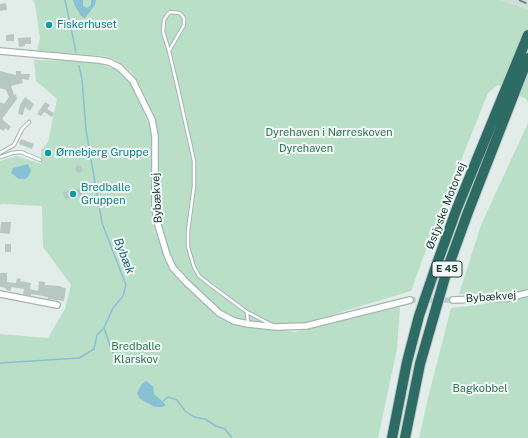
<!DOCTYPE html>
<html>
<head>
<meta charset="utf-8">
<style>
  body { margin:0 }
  canvas { display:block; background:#e2ede9 }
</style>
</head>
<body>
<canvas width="528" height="438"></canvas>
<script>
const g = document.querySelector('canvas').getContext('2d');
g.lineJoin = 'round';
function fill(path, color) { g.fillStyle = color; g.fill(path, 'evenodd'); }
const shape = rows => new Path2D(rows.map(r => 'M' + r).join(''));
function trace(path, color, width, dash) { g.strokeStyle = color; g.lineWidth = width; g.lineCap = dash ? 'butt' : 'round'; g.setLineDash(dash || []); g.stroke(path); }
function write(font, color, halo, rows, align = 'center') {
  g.font = font + ' "Public Sans",sans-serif'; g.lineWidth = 4; g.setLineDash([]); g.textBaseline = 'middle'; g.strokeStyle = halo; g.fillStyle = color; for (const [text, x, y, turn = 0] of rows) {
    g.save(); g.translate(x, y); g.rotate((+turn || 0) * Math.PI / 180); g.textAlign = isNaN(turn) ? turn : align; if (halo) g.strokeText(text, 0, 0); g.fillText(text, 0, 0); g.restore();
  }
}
fill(shape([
  [500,0,528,0,528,9,523,7]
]), '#d0ddd8');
fill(shape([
  [33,0,500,0,528,9,528,103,526,99,498,85,488,93,436,223,411,291,308,322,285,324,261,323,238,320,228,315,219,308,183,275,173,262,167,246,159,217,157,127,153,113,139,84,131,72,115,60,104,56,37,51,40,38,35,5],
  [34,60,90,61,115,69,123,74,131,84,138,97,152,133,151,202,153,224,162,251,171,269,222,318,238,325,295,332,400,307,397,349,378,438,0,438,0,334,48,338,65,309,71,285,43,247,42,206,2,204,0,205,0,161,17,156,41,164,41,150,48,142,57,99,36,81],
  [528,123,528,438,419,438,429,394,451,308,486,304,485,295,459,294,481,225]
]), '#badfc7');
fill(shape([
  [73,0,83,0,83,6,87,8,91,5,91,0,96,0,95,5,85,18,81,16,75,6],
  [28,164,31,170,29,176,25,179,19,179,11,173,13,168],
  [146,381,153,386,154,394,166,405,163,407,155,407,140,399,137,393,142,384]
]), '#88c1d4');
trace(shape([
  [65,0,76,52],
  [104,328,112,351,119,363],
  [0,363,79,358,94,349,97,335,104,328,113,308,123,296,126,285,102,223,86,130,82,79,79,66],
  [162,402,168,397,177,400,185,411,194,417,205,419,216,426,225,429,232,438]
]), '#88c1d4', 1.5);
fill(shape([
  [6,3,7,10,0,11,0,4],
  [47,21,51,22,50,29,46,28],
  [14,34,14,41,6,41,6,35],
  [31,37,31,44,25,44,25,46,19,47,18,38],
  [0,71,16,75,16,71,21,71,21,74,30,74,29,80,22,79,23,83,11,86,14,95,16,94,17,99,2,119,11,127,8,131,6,128,3,131,0,129,0,102,4,104,9,97,6,90,0,88],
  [25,97,34,104,30,111,25,107,23,115,18,114,20,105],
  [45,102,50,105,47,109,54,113,52,117,44,112,41,116,37,114],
  [21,139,34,144,32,149,19,144],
  [45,149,51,149,50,158,44,157],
  '75.5 169a3.5 3.5 0 1 1 7 0a3.5 3.5 0 1 1-7 0Z',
  [82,188,83,195,65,199,63,192],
  [1,222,11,222,10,234,0,233],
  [5,244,11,244,11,252,5,252],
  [0,273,7,273,7,282,16,283,17,278,21,279,20,281,31,283,30,289,38,291,39,281,45,282,45,285,61,286,61,287,66,288,64,301,48,299,48,297,31,294,31,296,23,294,24,289,11,287,11,291,6,290,6,288,0,287]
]), '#b7c8c2');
trace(shape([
  [410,300,453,300]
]), '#bbcac6', 5.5, [5.5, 3]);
const service = shape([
  [169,51,184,25,184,18,180,13,170,12,167,15,164,20,163,32,169,51,177,85,194,161,194,186,188,231,188,247,194,267,199,276,213,287,247,312,272,325],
  [0,153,14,145,22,129,29,122],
  [0,157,12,153,21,152,40,160],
  [247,313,248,324]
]);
const minor = shape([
  [0,51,99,60,109,62,119,67,133,81,152,120,155,136,155,208,158,225,167,255,173,268,187,283,219,313,234,321,248,324,276,327,306,326,410,300],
  [0,294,57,305],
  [453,300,508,298,528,293]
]);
const motorway = shape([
  [392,438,407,362,419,316,435,269,457,208,528,35],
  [405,438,420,364,447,270,468,212,528,58]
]);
trace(service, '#a4b5b1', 4.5);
trace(minor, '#a4b5b1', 8);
trace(motorway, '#c1c9c8', 12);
trace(service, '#fff', 2.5);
trace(minor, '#fff', 5.5);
trace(motorway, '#2c6c64', 10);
trace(shape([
  [519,0,528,4]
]), '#5b7a74', 1.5, [8, 4]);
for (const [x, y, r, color] of [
  [49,25,4,"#0f9aa8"],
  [48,153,4,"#0f9aa8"],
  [73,194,4,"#0f9aa8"]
]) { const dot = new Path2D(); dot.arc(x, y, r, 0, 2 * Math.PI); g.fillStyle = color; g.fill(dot); trace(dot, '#f2f9f6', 1.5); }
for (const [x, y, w] of [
  [447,269,30]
]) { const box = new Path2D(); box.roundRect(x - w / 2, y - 8, w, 16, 3); g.fillStyle = '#f2f9f6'; g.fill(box); trace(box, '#213e39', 1); }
write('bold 10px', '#213e39', null, [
  ["E 45",447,269]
]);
write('11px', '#0d838f', '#f2f9f6', [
  ["Fiskerhuset",57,25],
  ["Ørnebjerg Gruppe",56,153],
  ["Bredballe",81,188],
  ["Gruppen",81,201]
], 'left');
write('11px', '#2a774e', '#f2f9f6', [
  ["Dyrehaven i Nørreskoven",329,133],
  ["Dyrehaven",306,149],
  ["Bredballe",136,347],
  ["Klarskov",136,360],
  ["Bagkobbel",480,389]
]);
write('11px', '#213e39', '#f2f9f6', [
  ["Bybækvej",157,198,-93],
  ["Østjyske Motorvej",446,206,-69],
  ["Bybækvej",491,297,-4]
]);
write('italic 12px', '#19637d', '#f2f9f6', [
  ["Bybæk",124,256,69]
]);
</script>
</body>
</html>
